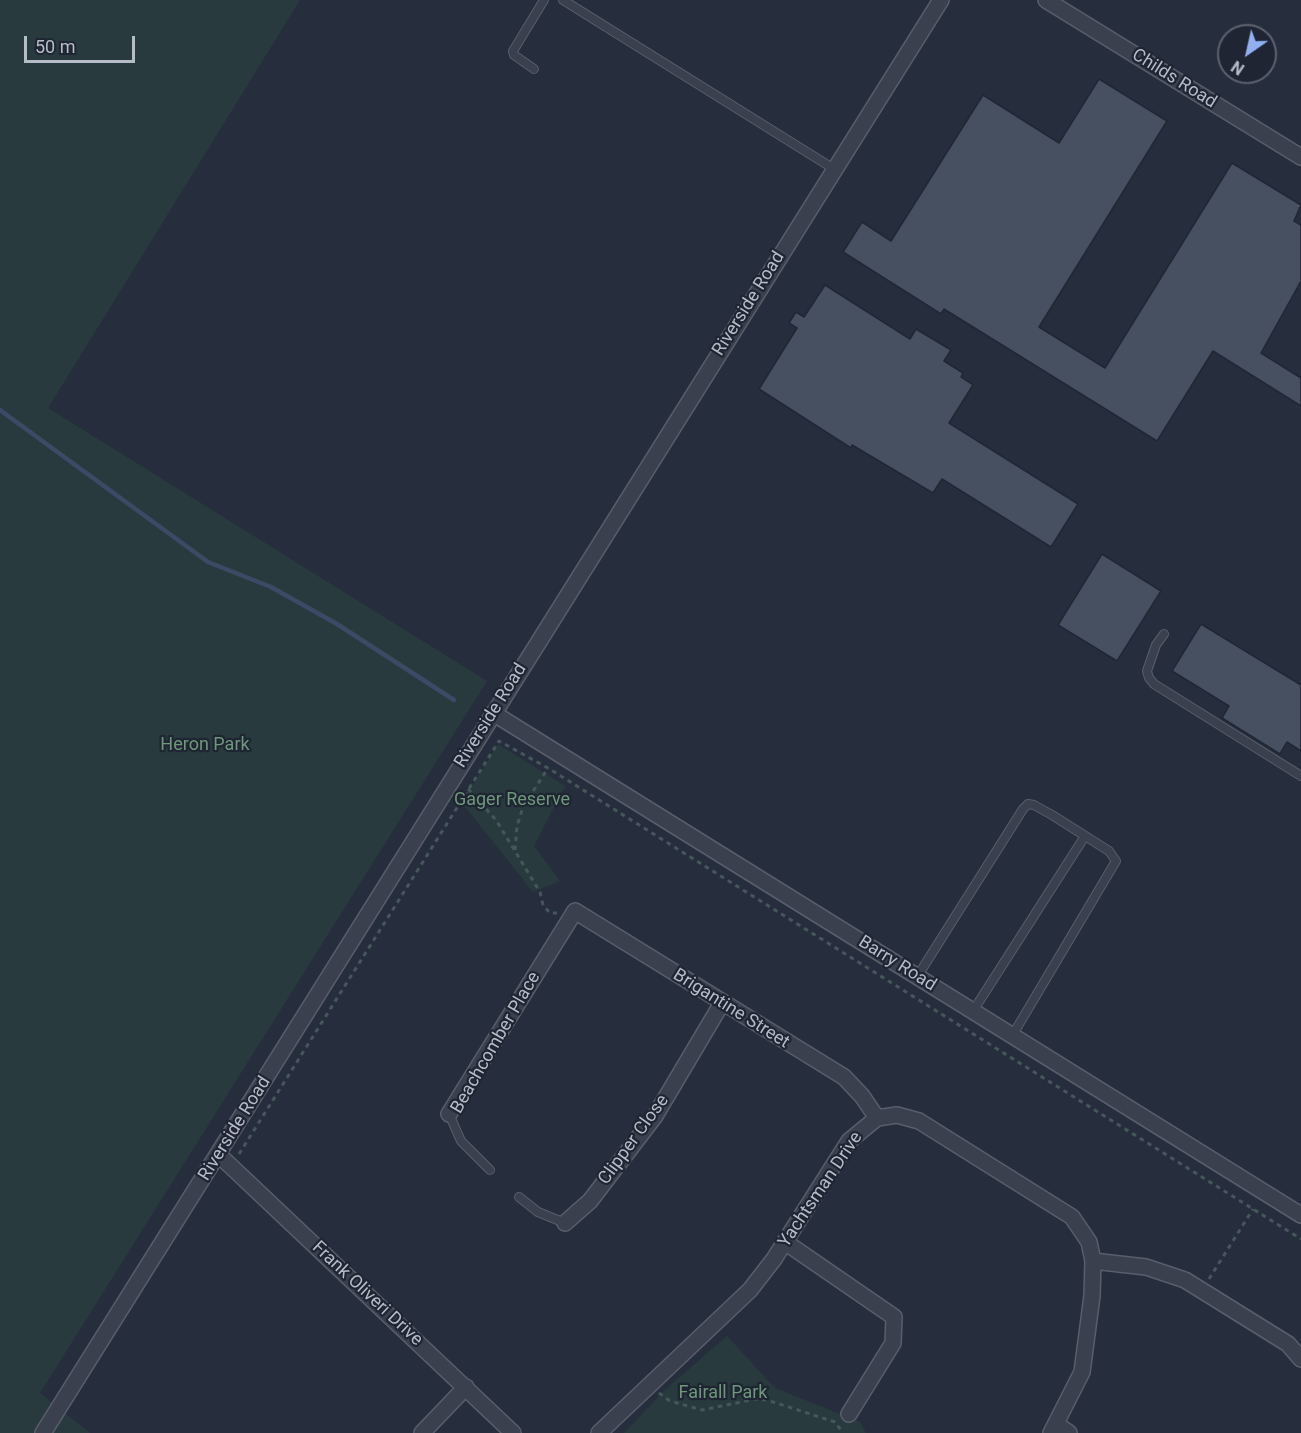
<!DOCTYPE html>
<html>
<head>
<meta charset="utf-8">
<style>
  body { margin:0 }
  #map { position:relative; width:1301px; height:1433px; overflow:hidden; background:#262e3d; font-family:Roboto,sans-serif }
  canvas { display:block }
  .north { position:absolute; left:1217px; top:24px; width:60px; height:60px; box-sizing:border-box; background:#1f2532; border:2px solid #5b616e; border-radius:50%; rotate:214deg; font-size:16px; font-weight:700; line-height:24px; text-align:center; color:#b6bbc8 }
  .north::after { content:''; display:block; margin:auto; width:21px; height:27px; background:#91aff1; clip-path:polygon(50% 0,100% 100%,50% 72%,0 100%) }
  .scale { position:absolute; left:24px; top:36px; width:111px; height:27px; box-sizing:border-box; border:3px solid #b6bbc8; border-top:0; padding-left:8px; font-size:18px; line-height:21px; white-space:nowrap; color:#b6bbc8; -webkit-text-stroke:4px #1f2532; paint-order:stroke }
</style>
</head>
<body>
<div id="map">
<canvas width="1301" height="1433"></canvas>
<div class="north">N</div>
<div class="scale">50 m</div>
</div>
<script>
const g = document.querySelector('canvas').getContext('2d');
g.lineJoin = 'round';
function fill(path, color) { g.fillStyle = color; g.fill(path, 'evenodd'); }
const shape = rows => new Path2D(rows.map(r => 'M' + r).join(''));
function trace(path, color, width, dash) { g.strokeStyle = color; g.lineWidth = width; g.lineCap = dash ? 'butt' : 'round'; g.setLineDash(dash || []); g.stroke(path); }
function write(font, color, halo, rows, align = 'center') {
  g.font = font + ' Roboto,sans-serif'; g.lineWidth = 4.5; g.setLineDash([]); g.textBaseline = 'middle'; g.strokeStyle = halo; g.fillStyle = color; for (const [text, x, y, turn = 0] of rows) {
    g.save(); g.translate(x, y); g.rotate((+turn || 0) * Math.PI / 180); g.textAlign = isNaN(turn) ? turn : align; if (halo) g.strokeText(text, 0, 0); g.fillText(text, 0, 0); g.restore();
  }
}
fill(shape([
  [0,0,300,0,48,408,487,681,40,1393,90,1433,0,1433],
  [498,744,565,786,534,846,560,881,533,892,462,803],
  [727,1336,775,1388,860,1422,866,1433,624,1433,665,1390]
]), '#283a3e');
trace(shape([
  [0,410,208,562,271,587,337,624,454,700]
]), '#3c4a65', 4.5);
const building = shape([
  [1099,79,1167,121,1039,327,1105,368,1232,163,1301,205,1294,221,1301,225,1301,281,1261,353,1301,378,1301,406,1213,351,1157,441,944,309,941,314,843,252,862,222,891,241,983,95,1059,143,1099,79],
  [825,285,910,339,916,329,951,350,944,361,963,373,961,377,973,385,949,423,1078,504,1051,547,942,479,933,493,852,445,851,448,759,389,797,328,789,323,796,312,804,317,825,285],
  [1102,554,1161,591,1117,661,1058,625,1102,554],
  [1201,624,1301,685,1301,751,1287,742,1280,754,1222,718,1229,706,1172,671,1201,624]
]);
fill(building, '#475061');
trace(building, '#212734', 1.5);
const service = shape([
  [563,0,834,169],
  [534,69,514,55,513,51,544,0],
  [1164,634,1156,645,1147,671,1149,678,1154,684,1301,776],
  [917,977,1023,809,1028,804,1034,805,1052,815,1109,851,1116,861,1012,1036],
  [973,1011,1085,836],
  [449,1114,461,1141,490,1170],
  [519,1197,538,1212,565,1223]
]);
const minor = shape([
  [1046,0,1301,157],
  [493,713,1301,1215],
  [449,1114,575,911,844,1077,862,1096,877,1118],
  [219,1155,513,1433],
  [565,1223,590,1201,655,1116,722,1003],
  [785,1242,894,1317,893,1343,849,1414],
  [1093,1261,1146,1267,1185,1280,1288,1344,1301,1359],
  [1056,1424,1069,1433],
  [43,1433,941,0],
  [422,1433,466,1387],
  [599,1433,750,1290,774,1259,849,1141,877,1118,897,1115,919,1121,1072,1217,1089,1242,1093,1261,1092,1296,1082,1372,1051,1433]
]);
trace(service, '#585e6b', 10);
trace(minor, '#585e6b', 18);
trace(shape([
  [468,789,496,820,540,892,543,905,550,913,557,913],
  [515,850,517,826,523,807,548,768],
  [239,1154,499,741,548,768,1301,1239],
  [1209,1279,1253,1209],
  [659,1393,670,1401,702,1410,756,1399,767,1400,835,1422,843,1433]
]), '#46575b', 3, [4.5, 4.5]);
trace(service, '#3a404d', 8);
trace(minor, '#3a404d', 15);
write('18px', '#b6bbc8', '#1f2532', [
  ["Childs Road",1174,79,32],
  ["Riverside Road",749,304,-58],
  ["Riverside Road",491,716,-58],
  ["Barry Road",897,964,32],
  ["Brigantine Street",731,1009,32],
  ["Beachcomber Place",496,1043,-60],
  ["Riverside Road",235,1129,-58],
  ["Clipper Close",634,1140,-54],
  ["Yachtsman Drive",821,1190,-56],
  ["Frank Oliveri Drive",367,1294,43]
]);
write('18px', '#6e977b', '#1f2532', [
  ["Heron Park",205,745],
  ["Gager Reserve",512,800],
  ["Fairall Park",723,1393]
]);
</script>
</body>
</html>
